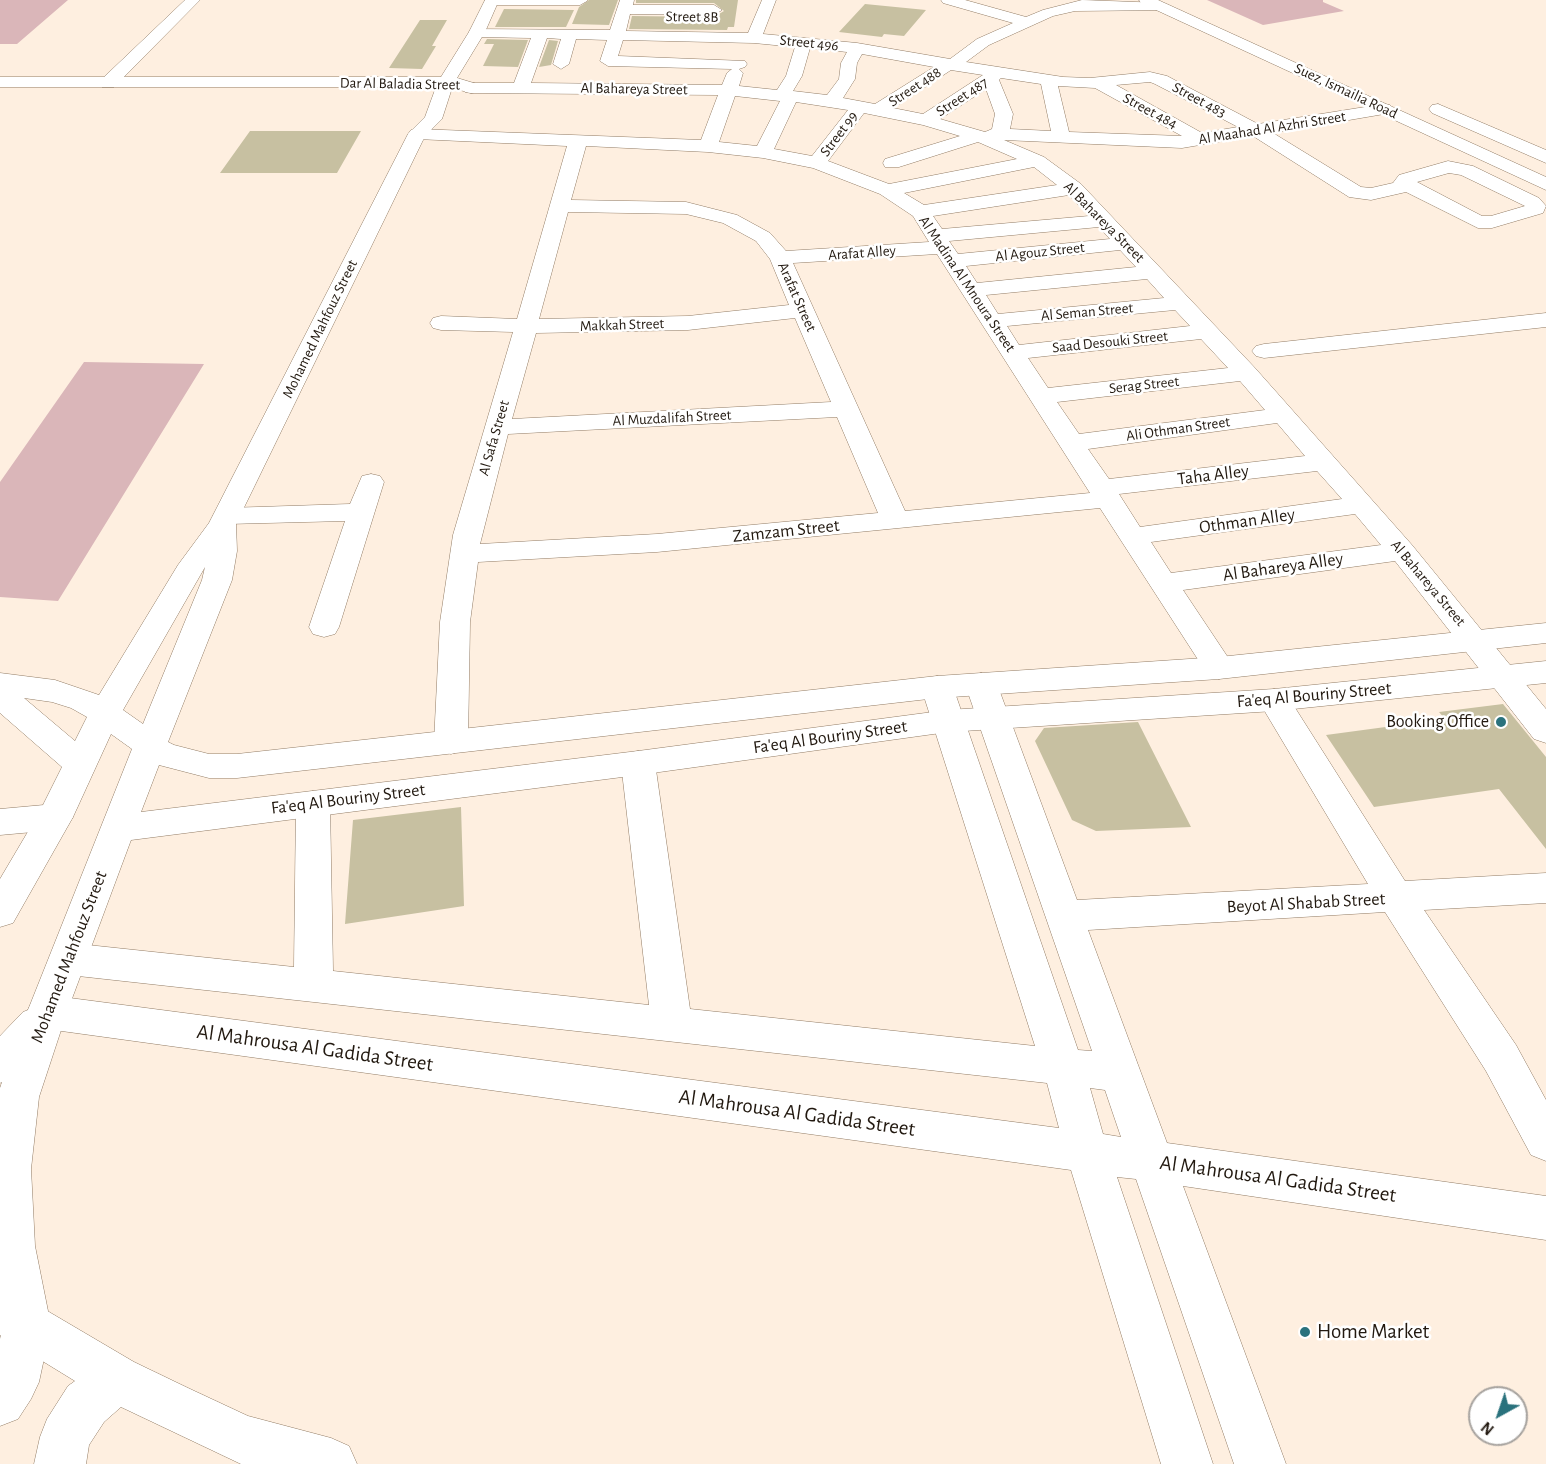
<!DOCTYPE html>
<html>
<head>
<meta charset="utf-8">
<style>
  body { margin:0 }
  #map { position:relative; width:1546px; height:1464px; overflow:hidden; background:#feefe0; font-family:"Alegreya Sans",sans-serif }
  canvas { display:block }
  .north { position:absolute; left:1468px; top:1386px; width:60px; height:60px; box-sizing:border-box; background:#fff; border:2px solid #a7a39f; border-radius:50%; rotate:220deg; font-size:16px; font-weight:700; line-height:24px; text-align:center; color:#221910 }
  .north::after { content:''; display:block; margin:auto; width:21px; height:27px; background:#2a727d; clip-path:polygon(50% 0,100% 100%,50% 72%,0 100%) }
</style>
</head>
<body>
<div id="map">
<canvas width="1546" height="1464"></canvas>
<div class="north">N</div>
</div>
<script>
const g = document.querySelector('canvas').getContext('2d');
g.lineJoin = 'round';
function fill(path, color) { g.fillStyle = color; g.fill(path, 'evenodd'); }
const shape = rows => new Path2D(rows.map(r => 'M' + r).join(''));
function trace(path, color, width, dash) { g.strokeStyle = color; g.lineWidth = width; g.lineCap = dash ? 'butt' : 'round'; g.setLineDash(dash || []); g.stroke(path); }
function write(font, color, halo, rows, align = 'center') {
  g.font = font + ' "Alegreya Sans",sans-serif'; g.lineWidth = 5; g.setLineDash([]); g.textBaseline = 'middle'; g.strokeStyle = halo; g.fillStyle = color; for (const [text, x, y, turn = 0] of rows) {
    g.save(); g.translate(x, y); g.rotate((+turn || 0) * Math.PI / 180); g.textAlign = isNaN(turn) ? turn : align; if (halo) g.strokeText(text, 0, 0); g.fillText(text, 0, 0); g.restore();
  }
}
fill(shape([
  [0,0,68,0,17,44,0,44],
  [1207,0,1323,0,1323,2,1344,11,1263,25],
  [84,362,204,364,58,601,0,597,0,482]
]), '#dab6b9');
fill(shape([
  [589,0,618,0,609,25,572,24,579,7],
  [636,0,738,0,734,27,728,27,727,30,629,29,632,16,714,17,724,11,714,3,636,3],
  [865,4,926,10,904,36,884,34,882,37,839,32],
  [504,9,574,10,566,27,495,27],
  [420,20,447,20,432,46,436,46,422,69,389,68],
  [487,39,528,40,518,67,483,66,494,44,484,44],
  [549,40,558,41,551,65,539,67],
  [250,131,361,131,337,173,220,173],
  [1503,704,1546,757,1546,849,1499,789,1374,807,1326,735,1445,719,1439,712],
  [1138,722,1191,827,1096,831,1072,820,1035,741,1044,728],
  [461,807,464,906,345,924,353,820]
]), '#c7c0a1');
const minor = shape([
  [185,0,200,0,114,87,102,87,100,83,102,79,185,0],
  [485,0,587,0,587,1,580,5,492,5,487,4,485,0],
  [620,0,634,0,633,5,714,5,722,10,714,15,630,14,626,31,748,33,762,0,776,0,763,34,857,43,950,59,977,39,1013,23,943,3,941,0,965,0,1026,17,1043,10,1082,0,1163,3,1170,7,1168,10,1075,11,1053,16,989,45,966,62,1063,77,1090,78,1150,72,1167,76,1258,124,1384,104,1390,105,1393,109,1390,113,1273,133,1361,187,1371,188,1393,183,1399,175,1448,161,1473,166,1539,198,1546,206,1543,213,1492,228,1478,228,1406,192,1371,200,1349,197,1253,136,1182,148,1004,140,1044,157,1081,184,1255,368,1412,545,1546,709,1546,743,1534,739,1395,561,1183,590,1235,668,1230,675,1219,679,1208,675,1100,508,657,552,478,562,470,622,468,742,463,750,451,754,439,750,434,742,440,622,453,535,513,332,441,330,433,328,430,323,433,318,441,316,517,319,567,146,417,139,411,138,408,134,411,130,417,129,701,140,718,95,471,93,465,92,463,88,465,84,471,83,514,83,531,38,477,37,471,35,469,32,471,29,610,30,620,0],
  [547,38,561,39,553,64,561,69,569,64,576,39,607,40,600,61,608,66,732,69,727,73,722,85,531,83,547,38],
  [623,40,754,43,795,47,786,76,777,90,739,86,743,73,739,69,745,67,747,64,745,61,618,56,623,40],
  [810,48,847,52,841,63,839,79,827,95,793,91,802,76,810,48],
  [862,54,934,67,875,104,843,98,855,79,857,63,862,54],
  [951,70,983,75,923,114,893,108,951,70],
  [1001,78,1041,84,1051,131,1010,129,1013,114,999,80,1001,78],
  [1150,82,1155,84,1238,127,1202,133,1116,85,1150,82],
  [1058,86,1095,88,1182,136,1069,132,1058,86],
  [986,89,995,114,992,129,985,132,940,119,986,89],
  [735,96,780,101,757,146,719,142,735,96],
  [796,102,848,110,812,156,774,149,796,102],
  [864,113,923,125,960,136,885,159,883,163,885,167,899,167,978,142,1017,159,889,184,828,161,864,113],
  [586,146,708,152,763,158,813,168,880,194,913,216,929,242,786,251,770,233,737,215,686,202,571,200,586,146],
  [1034,167,1057,185,924,205,904,193,1034,167],
  [1449,173,1461,175,1525,206,1491,216,1482,216,1417,182,1449,173],
  [1069,195,1089,216,942,229,933,216,1069,195],
  [568,212,686,214,723,223,756,241,770,259,789,305,688,316,539,319,568,212],
  [1099,227,1110,239,958,254,949,241,1099,227],
  [1120,250,1136,267,977,283,966,266,1120,250],
  [937,254,1090,493,905,511,793,263,937,254],
  [1147,279,1164,298,998,314,986,295,1147,279],
  [1175,310,1190,326,1019,345,1007,326,1175,310],
  [795,318,831,402,512,419,536,333,688,330,795,318],
  [1201,339,1228,368,1048,388,1028,358,1201,339],
  [1240,381,1265,410,1079,434,1057,402,1240,381],
  [837,417,878,513,657,534,480,544,508,434,837,417],
  [1277,423,1305,456,1109,479,1088,449,1277,423],
  [1317,471,1342,499,1140,527,1119,494,1317,471],
  [1355,514,1381,545,1171,573,1151,542,1355,514],
  [1546,313,1546,327,1264,358,1256,356,1252,351,1256,346,1264,344,1546,313],
  [371,474,380,476,384,482,339,627,335,634,324,637,313,634,309,627,345,521,227,524,217,522,213,516,217,510,227,508,350,504,362,476,371,474],
  [981,673,992,676,997,684,1077,900,1368,884,1258,700,1263,692,1274,689,1285,692,1405,881,1546,873,1546,903,1424,910,1516,1045,1546,1100,1546,1161,1531,1155,1486,1071,1385,912,1088,930,1167,1143,1546,1196,1546,1240,1183,1186,1286,1464,1234,1464,1136,1179,1117,1177,1213,1464,1161,1464,1071,1170,47,1029,33,1024,27,1012,33,1000,47,995,1059,1128,1047,1083,69,975,55,970,50,959,55,948,69,943,294,967,296,804,301,795,313,791,325,795,330,804,333,971,649,1005,621,763,626,754,638,751,650,754,655,763,690,1009,1035,1046,921,687,926,679,937,676,948,679,953,687,1078,1050,1092,1051,965,684,970,676,981,673],
  [1090,1088,1105,1090,1121,1137,1103,1134,1090,1088],
  [55,804,67,808,73,817,67,826,55,830,0,835,0,809,55,804]
]);
const tertiary = shape([
  [485,0,499,0,485,32,457,78,477,84,479,88,477,92,471,93,452,88,442,119,425,136,236,524,237,551,232,580,168,742,174,745,209,754,237,754,937,676,1219,657,1546,623,1546,643,1219,679,937,698,237,778,209,778,159,765,141,812,638,751,948,710,1274,689,1546,661,1546,683,1274,711,948,732,638,775,131,840,67,1012,39,1097,31,1169,35,1246,51,1326,39,1382,31,1399,18,1419,0,1426,0,1339,3,1326,0,1308,0,1088,2,1082,0,1083,0,1036,23,1012,28,1010,132,749,111,734,73,817,13,923,0,927,0,879,39,813,62,767,0,713,0,673,55,680,99,695,178,565,209,523,408,134,425,117,436,87,0,87,0,77,441,77,469,32,485,0],
  [205,567,202,580,143,724,123,710,205,567],
  [24,698,52,702,71,708,87,717,75,741,24,698]
]);
const secondary = shape([
  [0,1282,17,1289,44,1309,134,1362,188,1388,248,1416,331,1438,349,1446,357,1464,241,1464,121,1407,104,1422,89,1445,86,1464,34,1464,40,1437,47,1419,68,1386,75,1381,0,1335,0,1282]
]);
const primary = shape([
  [1139,0,1158,0,1546,177,1546,190,1141,3,1139,0],
  [1438,104,1546,150,1546,163,1432,113,1429,109,1432,105,1438,104]
]);
trace(minor, '#927c65', 1);
trace(tertiary, '#927c65', 1);
trace(secondary, '#927c65', 1);
trace(primary, '#927c65', 1);
fill(minor, '#fff');
fill(tertiary, '#fff');
fill(secondary, '#fff');
fill(primary, '#fff');
for (const [x, y, r, color] of [
  [1501,722,6,"#2a727d"],
  [1305,1332,6,"#2a727d"]
]) { const dot = new Path2D(); dot.arc(x, y, r, 0, 2 * Math.PI); g.fillStyle = color; g.fill(dot); trace(dot, '#fff', 2); }
write('15px', '#221910', '#fff', [
  ["Street 8B",692,17,1],
  ["Street 496",809,43,6],
  ["Dar Al Baladia Street",400,84,1],
  ["Street 488",915,87,-33],
  ["Al Bahareya Street",634,89,1],
  ["Suez, Ismailia Road",1346,91,25],
  ["Street 487",962,97,-33],
  ["Street 483",1199,100,28],
  ["Street 484",1150,111,28],
  ["Al Maahad Al Azhri Street",1272,128,-9],
  ["Street 99",839,134,-53],
  ["Al Bahareya Street",1104,222,45],
  ["Al Agouz Street",1040,252,-6],
  ["Arafat Alley",862,253,-4],
  ["Al Madina Al Mnoura Street",967,284,56],
  ["Arafat Street",797,297,66],
  ["Al Seman Street",1087,312,-5],
  ["Makkah Street",622,325,-2],
  ["Mohamed Mahfouz Street",320,329,-64],
  ["Saad Desouki Street",1110,342,-6],
  ["Serag Street",1144,385,-6],
  ["Al Muzdalifah Street",672,418,-3],
  ["Ali Othman Street",1178,429,-8],
  ["Al Safa Street",494,438,-74],
  ["Al Bahareya Street",1428,583,50]
]);
write('18px', '#221910', '#fff', [
  ["Taha Alley",1213,475,-7],
  ["Othman Alley",1247,521,-8],
  ["Zamzam Street",786,531,-6],
  ["Al Bahareya Alley",1283,567,-8],
  ["Fa'eq Al Bouriny Street",1314,695,-5],
  ["Fa'eq Al Bouriny Street",830,737,-8],
  ["Fa'eq Al Bouriny Street",348,799,-7],
  ["Beyot Al Shabab Street",1306,903,-3],
  ["Mohamed Mahfouz Street",69,957,-69]
]);
write('18px', '#221910', '#fff', [
  ["Booking Office",1489,722]
], 'right');
write('21px', '#221910', '#fff', [
  ["Al Mahrousa Al Gadida Street",315,1048,8],
  ["Al Mahrousa Al Gadida Street",797,1113,8],
  ["Al Mahrousa Al Gadida Street",1278,1179,8]
]);
write('21px', '#221910', '#fff', [
  ["Home Market",1317,1332]
], 'left');
</script>
</body>
</html>
